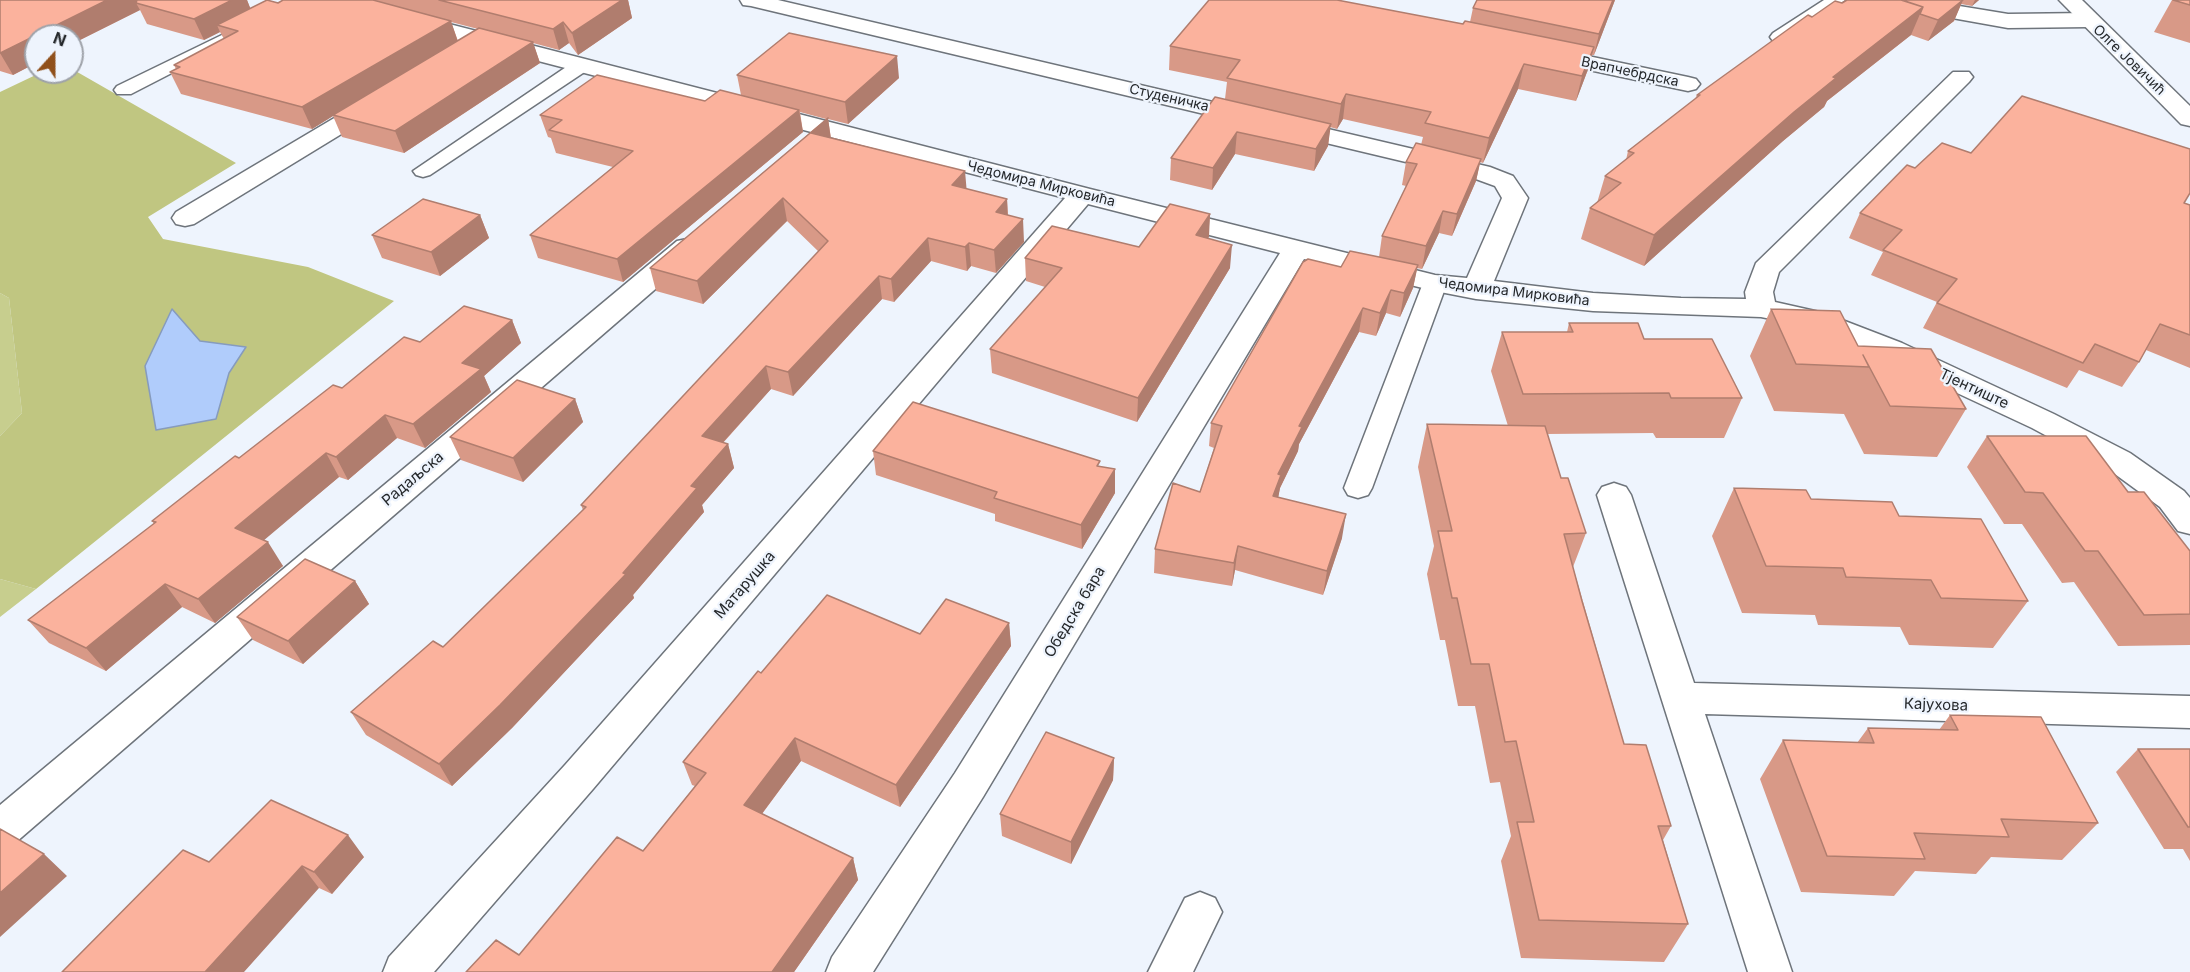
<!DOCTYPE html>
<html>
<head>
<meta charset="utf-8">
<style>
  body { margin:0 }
  #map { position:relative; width:2190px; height:972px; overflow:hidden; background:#eef4fd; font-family:Inter,sans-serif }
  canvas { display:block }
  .north { position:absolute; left:24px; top:24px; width:60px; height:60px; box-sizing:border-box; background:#eef4fd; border:2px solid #9ea2a9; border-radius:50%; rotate:21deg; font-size:16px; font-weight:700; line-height:24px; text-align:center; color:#25282b }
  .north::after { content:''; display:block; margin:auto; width:21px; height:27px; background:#90501b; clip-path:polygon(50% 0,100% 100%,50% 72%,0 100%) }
</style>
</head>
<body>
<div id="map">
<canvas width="2190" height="972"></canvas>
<div class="north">N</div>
</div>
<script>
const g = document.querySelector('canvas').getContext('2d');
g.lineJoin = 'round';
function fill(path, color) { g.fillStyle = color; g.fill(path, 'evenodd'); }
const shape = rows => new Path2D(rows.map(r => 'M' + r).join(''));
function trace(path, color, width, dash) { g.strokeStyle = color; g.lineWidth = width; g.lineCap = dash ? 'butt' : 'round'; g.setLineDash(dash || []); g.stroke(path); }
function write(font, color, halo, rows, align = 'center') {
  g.font = font + ' Inter,sans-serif'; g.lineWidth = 4.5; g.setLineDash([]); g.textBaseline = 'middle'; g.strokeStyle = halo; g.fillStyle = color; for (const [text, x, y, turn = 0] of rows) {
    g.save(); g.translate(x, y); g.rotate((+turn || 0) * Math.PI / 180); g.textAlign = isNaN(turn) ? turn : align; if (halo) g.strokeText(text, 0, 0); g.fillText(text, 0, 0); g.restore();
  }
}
fill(shape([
  [0,293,9,298,22,413,0,436],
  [0,579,36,589,0,617]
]), '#c7ce8e');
fill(shape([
  [72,69,236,163,148,217,163,239,308,267,394,301,36,589,0,579,0,436,22,413,9,298,0,293,0,92,42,72,72,72]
]), '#c0c681');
const water = shape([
  [172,309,200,341,246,347,229,373,216,419,156,430,145,366,172,309]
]);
fill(water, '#b0ccfb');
trace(water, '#869bbd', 1.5);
const service = shape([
  [1824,0,1845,0,1785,41,1773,41,1770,37,1773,33,1824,0],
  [226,33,235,38,232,42,131,94,117,94,114,90,117,86,226,33],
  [582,59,589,61,591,65,589,69,430,175,423,177,416,175,413,171,575,61,582,59],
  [1435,276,1443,278,1447,283,1372,488,1368,495,1358,498,1348,495,1344,488,1423,283,1427,278,1435,276]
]);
const minor = shape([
  [320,0,356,0,1090,189,1435,275,1467,278,1502,198,1495,186,1473,178,751,6,743,5,740,0,778,0,1490,167,1513,176,1528,198,1494,281,1593,293,1681,298,1746,299,1745,292,1756,263,1953,72,1969,72,1973,77,1969,82,1779,272,1773,292,1775,302,1824,313,1902,343,2054,414,2130,453,2184,491,2190,498,2190,534,2178,531,2160,507,2108,469,2032,428,1880,357,1806,326,1761,317,1593,311,1476,299,1435,291,1304,259,983,797,873,972,826,972,832,957,955,773,1280,253,1088,204,593,789,434,972,383,972,389,957,565,765,1065,198,323,5,320,0],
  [1874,0,1923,0,2008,14,2088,13,2096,15,2099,20,2096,25,2088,27,2008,28,1885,6,1877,5,1874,0],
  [1545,47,1688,77,1696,79,1700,84,1696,89,1688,91,1537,59,1534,54,1537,49,1545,47],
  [376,96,384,98,388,103,384,108,194,224,185,226,176,224,172,218,176,212,368,98,376,96],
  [687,239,697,241,701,247,697,253,15,843,0,848,0,805,677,241,687,239],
  [1614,483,1626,487,1631,495,1694,683,2190,696,2190,728,1705,714,1792,972,1748,972,1597,495,1602,487,1614,483],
  [1200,892,1215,898,1222,912,1193,972,1148,972,1185,898,1200,892]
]);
const tertiary = shape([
  [2059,0,2082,0,2190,106,2190,126,2181,124,2059,0]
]);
trace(service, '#6e747b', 3);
trace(minor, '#6e747b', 3);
trace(tertiary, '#6e747b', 3);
fill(service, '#fff');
fill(minor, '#fff');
fill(tertiary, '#fff');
fill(shape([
  [0,0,247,0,250,8,278,3,283,0,628,0,632,18,578,55,569,43,559,50,533,43,540,63,404,153,342,137,333,116,312,129,181,94,170,72,176,69,174,65,224,39,220,32,204,40,147,24,140,10,72,44,72,36,36,36,36,63,13,75,0,71],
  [451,22,478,29,458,41],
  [1615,0,1594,55,1592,55,1587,72,1576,101,1518,89,1483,163,1480,162,1476,181,1452,236,1439,233,1422,269,1417,268,1413,288,1400,317,1386,313,1376,336,1359,332,1299,444,1298,451,1280,488,1278,497,1342,538,1323,595,1235,570,1232,586,1154,573,1155,549,1200,492,1214,448,1209,446,1211,423,1341,267,1379,257,1382,236,1406,186,1402,185,1406,162,1421,145,1423,137,1343,119,1337,129,1330,127,1328,146,1314,171,1235,154,1212,190,1170,180,1171,158,1225,99,1227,82,1169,70,1170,46,1463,24,1470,22,1473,8],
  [1847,0,1979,0,1972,6,1961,4,1954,21,1928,41,1911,35,1827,101,1824,107,1783,141,1644,266,1581,239,1590,208,1597,203,1605,176,1626,160,1628,151,1695,99,1697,95,1812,17,1842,3],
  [2172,0,2190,0,2190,43,2154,32],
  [737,75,899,78,848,124,828,119,831,138,966,189,1007,199,1008,215,1024,242,996,273,971,266,967,271,931,261,894,302,882,299,793,396,771,389,723,443,728,444,734,468,702,505,704,512,633,595,634,598,512,728,452,786,366,735,351,712,443,647,583,510,581,505,819,252,787,221,703,304,656,291,650,268,826,119,800,112,803,132,623,282,538,258,530,235,613,167,556,153,551,138,548,137,540,115,705,101,741,95],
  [1971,153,2190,205,2190,368,2146,350,2139,362,2122,387,2079,370,2067,388,1923,328,1937,302,1871,275,1883,252,1849,238,1860,213,1915,168],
  [1210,214,1208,238,1230,268,1137,422,992,373,990,349,1045,287,1026,281,1025,258,1139,247],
  [480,215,489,238,440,276,382,258,372,235],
  [1771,309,1858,346,1966,409,1937,457,1864,454,1844,414,1774,411,1750,356],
  [512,320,521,343,484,376,491,392,425,448,397,438,348,480,339,477,263,540,283,566,215,623,182,607,106,671,49,643,28,620,154,524,152,521,239,458,342,388,420,342],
  [1569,323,1644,339,1742,398,1724,438,1656,438,1653,433,1547,434,1561,478,1586,533,1573,567,1624,744,1671,826,1663,840,1688,924,1664,962,1521,958,1501,861,1511,836,1500,782,1490,783,1475,706,1458,706,1445,640,1440,640,1427,574,1434,546,1418,467,1427,424,1508,426,1491,371,1502,332,1567,332],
  [575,399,583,422,523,482,461,460,450,437],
  [1987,436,2128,492,2190,551,2190,645,2118,646,2074,582,2062,583,2022,524,2004,524,1967,467],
  [873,451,1100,466,1115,493,1082,549,995,521,995,514,876,475],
  [1734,488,1811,499,1899,516,2028,601,1993,648,1909,645,1900,627,1818,625,1815,615,1742,613,1712,536],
  [355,581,369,604,303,664,253,640,237,617],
  [1009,623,1011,646,900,807,801,761,762,814,853,858,858,880,794,972,466,972,519,955,643,851,695,786,692,785,683,762,761,673,920,634],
  [1950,715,2098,823,2062,860,1991,857,1976,874,1915,871,1894,896,1801,892,1760,779,1783,740,1857,743,1868,728,1939,730],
  [2138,749,2190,749,2190,861,2183,849,2164,849,2116,772],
  [1114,758,1113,780,1071,864,1002,836,1000,814],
  [364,857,332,894,319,888,209,862]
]), '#d89987');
fill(shape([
  [107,0,151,0,136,3,140,10,72,44,72,36,36,36,36,63,13,75,0,53],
  [232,0,247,0,253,15,217,25,220,32,204,40,194,19],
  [622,0,628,0,632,18,578,55,572,33],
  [1613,0,1615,0,1594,55,1599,34],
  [1963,0,1954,21,1928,41,1938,20],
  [1975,0,1979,0,1972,6],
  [1923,7,1911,35,1827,101,1824,107,1783,141,1644,266,1654,235,1833,77],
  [451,21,458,42,333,115,333,116,312,129,302,107],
  [563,22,569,43,559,50,553,29],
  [533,42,540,63,404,153,395,131],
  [1594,47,1587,72,1576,101,1582,76],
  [897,56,899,78,848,124,845,102],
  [1524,64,1518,89,1483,163,1489,138],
  [1346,94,1343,119,1337,129,1341,104],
  [799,110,803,132,623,282,617,259],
  [828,118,831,140,811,133],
  [1331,124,1328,146,1314,171,1316,149],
  [1237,132,1235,154,1212,190,1213,168],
  [1481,159,1476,181,1452,236,1457,214],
  [965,171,967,194,952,185],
  [783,198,787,221,703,304,697,281],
  [1007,199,1008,222,996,212],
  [1443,211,1439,233,1422,269,1426,246],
  [1210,214,1209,237,1194,258,1196,235],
  [480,215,489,238,440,276,431,252],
  [1023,219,1024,242,996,273,994,250],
  [928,238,931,261,894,302,891,279],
  [969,243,971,266,967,271,965,247],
  [1232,245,1230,268,1137,422,1138,398],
  [1418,265,1413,288,1400,317,1404,293],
  [879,276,882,299,793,396,788,372],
  [1391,290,1386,313,1376,336,1380,313],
  [1363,308,1359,332,1299,444,1298,451,1280,488,1278,499,1273,496,1278,474,1299,426],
  [512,320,521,343,484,376,491,392,425,448,413,424,462,363],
  [766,366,771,389,708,459,702,436],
  [575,399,583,422,523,482,513,458],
  [385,415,397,438,348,480,336,457],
  [728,444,734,468,702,505,704,512,633,595,634,598,512,728,452,786,439,764,623,573,691,486],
  [326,453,339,477,250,552,235,528],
  [1115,469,1115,493,1082,549,1081,525],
  [1346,514,1342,538,1323,595,1327,571],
  [268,542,283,566,215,623,198,599],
  [1238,546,1235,570,1232,586,1234,563],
  [355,581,369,604,303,664,288,641],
  [165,584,182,607,106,671,86,648],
  [1009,623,1011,646,900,807,896,785],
  [795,738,801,761,752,827,744,805],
  [1114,758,1113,780,1071,864,1071,842],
  [348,835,364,857,332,894,314,872],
  [44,854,67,876,0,937,0,893],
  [853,858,858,880,794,972,772,972],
  [302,866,319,888,244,972,205,972]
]), '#b07d6e');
const building = shape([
  [0,0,107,0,0,53,0,0],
  [137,0,232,0,194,19,136,3,137,0],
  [267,0,278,3,283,0,373,0,451,21,302,107,170,72,180,67,174,65,238,31,217,25,267,0],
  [439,0,622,0,572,33,563,22,553,29,439,0],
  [1209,0,1337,0,1463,24,1465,21,1594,47,1582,76,1524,64,1489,138,1425,123,1431,112,1346,94,1341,104,1227,78,1240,60,1170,46,1209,0],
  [1477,0,1613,0,1599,34,1473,8,1477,0],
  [1847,0,1901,0,1923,7,1833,77,1836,78,1794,112,1654,235,1590,208,1621,183,1605,176,1634,153,1628,151,1700,95,1697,95,1808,15,1812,17,1835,1,1842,3,1847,0],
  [1905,0,1963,0,1938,20,1920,14,1923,7,1905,1,1905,0],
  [2173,0,2190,0,2190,5,2173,0],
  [479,28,533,42,395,131,333,115,479,28],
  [789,33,897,56,845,102,737,75,789,33],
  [597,75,705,101,720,90,799,110,617,259,530,235,633,151,549,130,562,120,540,115,597,75],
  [2022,96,2190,149,2190,193,2184,203,2190,205,2190,335,2160,324,2139,362,2095,344,2083,363,1937,303,1957,279,1883,250,1902,230,1860,213,1907,165,1915,168,1942,143,1971,153,2022,96],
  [1215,97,1331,124,1316,149,1237,132,1213,168,1171,158,1215,97],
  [828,118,811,133,965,171,952,185,1007,199,996,212,1023,219,994,250,969,243,965,247,928,238,891,279,879,276,788,372,766,366,702,436,728,444,691,486,697,488,623,573,626,574,500,705,439,764,351,712,433,641,443,647,586,507,581,505,828,241,783,198,697,281,650,268,828,118],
  [1416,143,1481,159,1457,214,1443,211,1426,246,1382,236,1417,164,1406,162,1416,143],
  [423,199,480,215,431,252,372,235,423,199],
  [1170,204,1210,214,1196,235,1232,245,1138,398,990,349,1062,268,1025,258,1052,226,1139,247,1170,204],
  [1350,251,1418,265,1404,293,1391,290,1380,313,1363,308,1299,426,1302,427,1278,474,1281,475,1273,496,1346,514,1327,571,1238,546,1234,563,1155,549,1173,483,1200,492,1222,426,1211,423,1303,262,1308,259,1341,267,1350,251],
  [464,306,512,320,462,363,481,369,413,424,385,415,336,457,326,453,235,528,268,542,198,599,165,584,86,648,28,620,156,522,152,521,235,456,239,458,333,385,342,388,404,337,420,342,464,306],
  [1771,309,1840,311,1858,346,1931,349,1966,409,1890,406,1863,355,1869,367,1796,364,1771,309],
  [1569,323,1638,323,1644,339,1712,339,1742,398,1671,398,1669,393,1523,394,1502,332,1573,332,1569,323],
  [517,380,575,399,513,458,450,437,517,380],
  [913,402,1100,461,1097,466,1115,469,1081,525,994,498,997,492,873,451,913,402],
  [1427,424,1545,426,1561,478,1568,478,1586,533,1564,534,1582,601,1624,744,1646,745,1671,826,1658,826,1688,924,1539,920,1517,822,1534,822,1516,741,1505,742,1489,664,1471,664,1457,598,1452,598,1438,531,1452,531,1427,424],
  [1987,436,2086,436,2128,492,2144,492,2190,551,2190,614,2144,615,2098,551,2085,551,2043,493,2025,492,1987,436],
  [1734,488,1806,490,1811,499,1892,502,1899,516,1981,519,2028,601,1941,598,1931,580,1846,577,1843,568,1766,566,1734,488],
  [305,559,355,581,288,641,237,617,305,559],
  [827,595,920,634,946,599,1009,623,896,785,795,738,744,805,853,858,772,972,466,972,496,940,519,955,617,837,643,851,706,773,683,762,758,671,761,673,827,595],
  [1950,715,2041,717,2098,823,2001,819,2009,837,1914,833,1925,859,1827,856,1783,740,1874,743,1868,728,1958,730,1950,715],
  [1046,732,1114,758,1071,842,1000,814,1046,732],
  [2138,749,2190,749,2190,827,2188,827,2138,749],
  [271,800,348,835,314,872,302,866,205,972,62,972,183,850,209,862,271,800],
  [0,829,44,854,0,893,0,829]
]);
fill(building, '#fbb29d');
trace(building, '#b07d6e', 1.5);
write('14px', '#25282b', '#eef4fd', [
  ["Олге Јовичић",2129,60,44],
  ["Врапчебрдска",1630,72,12],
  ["Студеничка",1169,98,13],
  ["Чедомира Мирковића",1041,184,14],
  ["Чедомира Мирковића",1514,292,7]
]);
write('15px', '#25282b', '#eef4fd', [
  ["Тјентиште",1974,389,25],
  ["Радаљска",413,479,-40],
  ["Матарушка",745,585,-49],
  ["Обедска бара",1075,612,-59],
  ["Кајухова",1936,705,2]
]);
</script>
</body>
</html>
